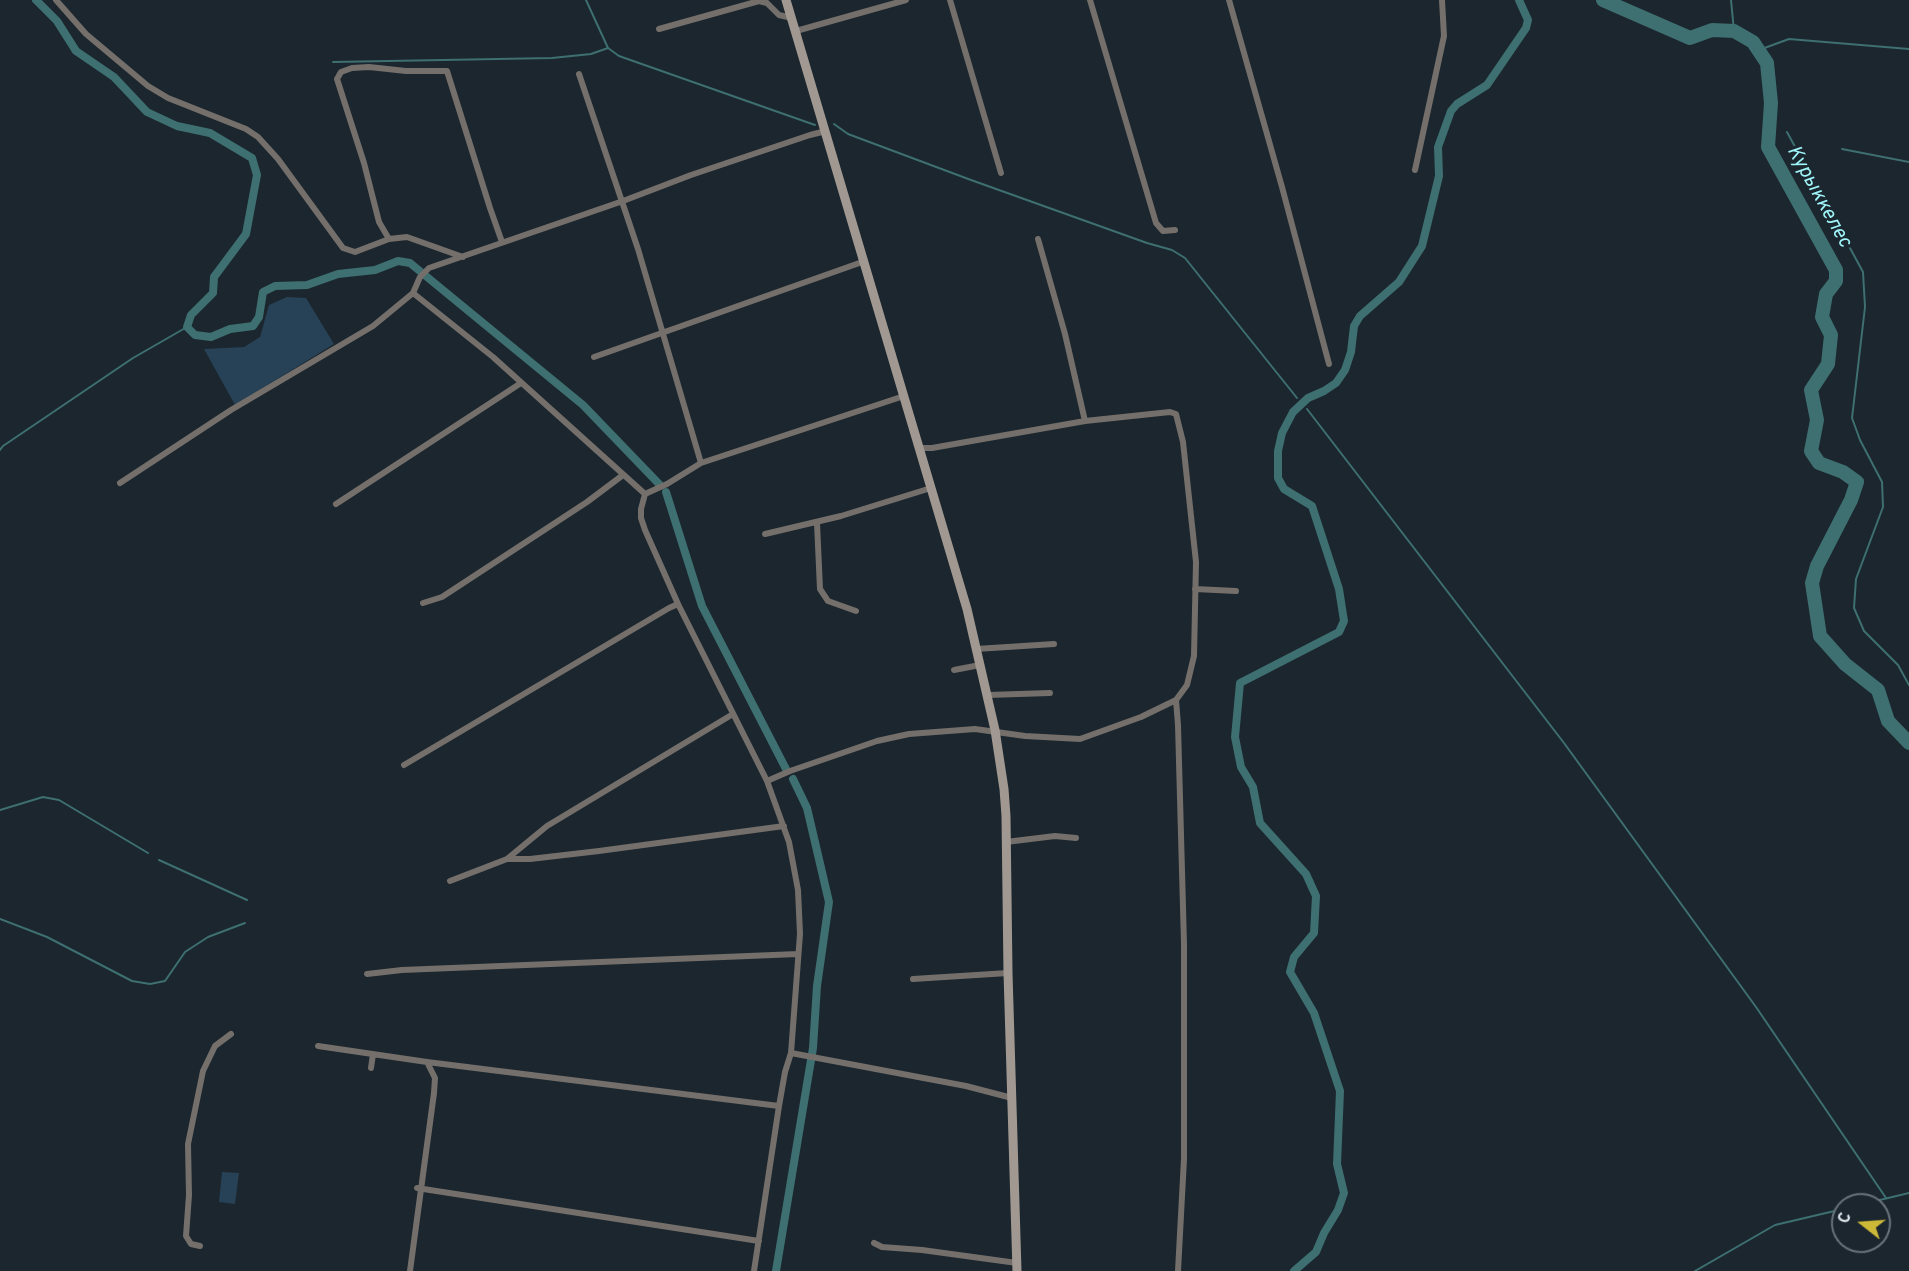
<!DOCTYPE html>
<html>
<head>
<meta charset="utf-8">
<style>
  body { margin:0 }
  #map { position:relative; width:1909px; height:1271px; overflow:hidden; background:#1b262e; font-family:Overpass,sans-serif }
  canvas { display:block }
  .north { position:absolute; left:1831px; top:1193px; width:60px; height:60px; box-sizing:border-box; background:#1b262e; border:2px solid #69727a; border-radius:50%; rotate:287deg; font-size:16px; font-weight:700; line-height:24px; text-align:center; color:#dee5eb }
  .north::after { content:''; display:block; margin:auto; width:21px; height:27px; background:#cdb938; clip-path:polygon(50% 0,100% 100%,50% 72%,0 100%) }
</style>
</head>
<body>
<div id="map">
<canvas width="1909" height="1271"></canvas>
<div class="north">С</div>
</div>
<script>
const g = document.querySelector('canvas').getContext('2d');
g.lineJoin = 'round';
function fill(path, color) { g.fillStyle = color; g.fill(path, 'evenodd'); }
const shape = rows => new Path2D(rows.map(r => 'M' + r).join(''));
function trace(path, color, width, dash) { g.strokeStyle = color; g.lineWidth = width; g.lineCap = dash ? 'butt' : 'round'; g.setLineDash(dash || []); g.stroke(path); }
function write(font, color, halo, rows, align = 'center') {
  g.font = font + ' Overpass,sans-serif'; g.lineWidth = 6; g.setLineDash([]); g.textBaseline = 'middle'; g.strokeStyle = halo; g.fillStyle = color; for (const [text, x, y, turn = 0] of rows) {
    g.save(); g.translate(x, y); g.rotate((+turn || 0) * Math.PI / 180); g.textAlign = isNaN(turn) ? turn : align; if (halo) g.strokeText(text, 0, 0); g.fillText(text, 0, 0); g.restore();
  }
}
fill(shape([
  [287,297,306,298,334,344,235,405,204,349,244,347,260,337,269,305],
  [222,1172,239,1173,235,1204,219,1202]
]), '#274256');
trace(shape([
  [586,0,608,48,619,56,815,125],
  [1731,0,1734,31],
  [1759,50,1789,39,1909,49],
  [333,62,552,58,591,54,608,48],
  [834,124,848,134,971,180,1147,243,1172,250,1185,258,1297,398],
  [1787,132,1863,272,1865,307,1852,418,1860,440,1882,482,1883,507,1856,579,1854,608,1864,631,1898,665,1909,685],
  [1842,149,1909,162],
  [1307,409,1564,743,1756,1007,1886,1198],
  [0,450,3,446,133,358,187,327],
  [0,810,43,797,59,800,148,853],
  [159,860,247,900],
  [0,919,47,937,132,981,150,984,165,981,185,952,208,937,245,923],
  [1859,1205,1909,1193],
  [1695,1271,1775,1225,1843,1209]
]), '#3e6f71', 2);
trace(shape([
  [36,0,57,21,76,51,114,77,147,112,177,126,210,133,252,158,257,175,246,234,214,277,213,293,191,315,187,327,195,335,211,337,230,329,253,326,259,317,263,292,275,286,307,285,338,274,375,270,398,261,410,263,583,405,660,485],
  [666,492,702,606,786,769],
  [776,1271,813,1048,817,986,829,902,807,808,793,779],
  [1294,1271,1316,1252,1324,1233,1338,1210,1344,1193,1337,1164,1340,1091,1314,1013,1290,972,1294,957,1314,933,1316,896,1306,874,1260,823,1253,787,1241,767,1235,737,1240,683,1339,632,1344,621,1339,589,1312,506,1284,489,1278,478,1278,451,1282,433,1293,412,1308,398,1324,391,1336,383,1345,370,1351,352,1354,326,1360,316,1399,282,1422,246,1439,176,1438,147,1451,111,1457,104,1487,85,1526,28,1528,20,1519,0]
]), '#3e6f71', 8);
trace(shape([
  [1603,0,1690,38,1712,30,1734,31,1753,42,1767,63,1771,103,1768,147,1836,270,1836,281,1826,294,1822,317,1831,335,1828,364,1811,390,1817,420,1811,451,1819,463,1843,472,1857,482,1851,500,1817,566,1812,583,1820,636,1845,664,1878,690,1888,721,1909,743]
]), '#3e6f71', 14);
trace(shape([
  [56,0,86,34,148,86,168,98,246,129,258,137,278,159,343,248,355,252,389,239,407,237,463,257],
  [950,0,1001,173],
  [1090,0,1156,223,1163,231,1175,230],
  [1229,0,1282,187,1329,364],
  [659,29,759,1,767,3,779,15,792,18],
  [796,31,906,0],
  [579,74,638,249,701,463],
  [1415,170,1444,36,1442,0],
  [389,239,379,222,364,163,337,79,341,72,352,68,369,67,406,71,447,71,490,208,502,242],
  [1038,239,1065,334,1085,421],
  [413,293,493,357,645,494],
  [594,357,865,261],
  [120,483,231,410,373,326,413,293,420,277,429,268,623,201,691,175,810,135,826,131],
  [336,504,521,383],
  [817,523,820,589,828,601,856,611],
  [765,534,841,516,931,488],
  [1195,589,1236,591],
  [423,603,442,597,587,502,623,475],
  [976,649,1054,644],
  [954,670,980,665],
  [988,695,1050,693],
  [1176,700,1178,725,1184,944,1184,1159,1178,1271],
  [404,765,669,608,678,604],
  [767,781,790,771,877,741,909,734,975,729,1025,736,1080,739,1141,717,1176,700,1187,685,1194,656,1196,562,1183,442,1176,414,1170,412,1085,421,932,448,919,448],
  [1006,842,1055,836,1076,838],
  [507,859,530,859,599,851,784,826],
  [450,881,507,859,547,826,733,714],
  [367,974,402,970,798,954],
  [913,979,1008,973],
  [318,1046,427,1062,779,1106],
  [791,1053,966,1086,1012,1098],
  [371,1068,373,1054],
  [417,1188,759,1241],
  [874,1243,882,1247,922,1250,1017,1263],
  [200,1246,191,1244,186,1236,189,1195,188,1144,203,1071,215,1046,231,1034],
  [410,1271,434,1093,435,1078,427,1062],
  [754,1271,779,1106,785,1072,791,1053,800,934,798,890,789,842,767,781,678,604,645,530,641,518,641,509,645,494,667,484,701,463,904,396]
]), '#746f6a', 6);
trace(shape([
  [786,0,967,609,995,730,1004,789,1006,816,1008,973,1017,1271]
]), '#a19991', 9);
write('italic 20px', '#9ef4f8', '#1b262e', [
  ["Курыккелес",1818,197,61]
]);
</script>
</body>
</html>
